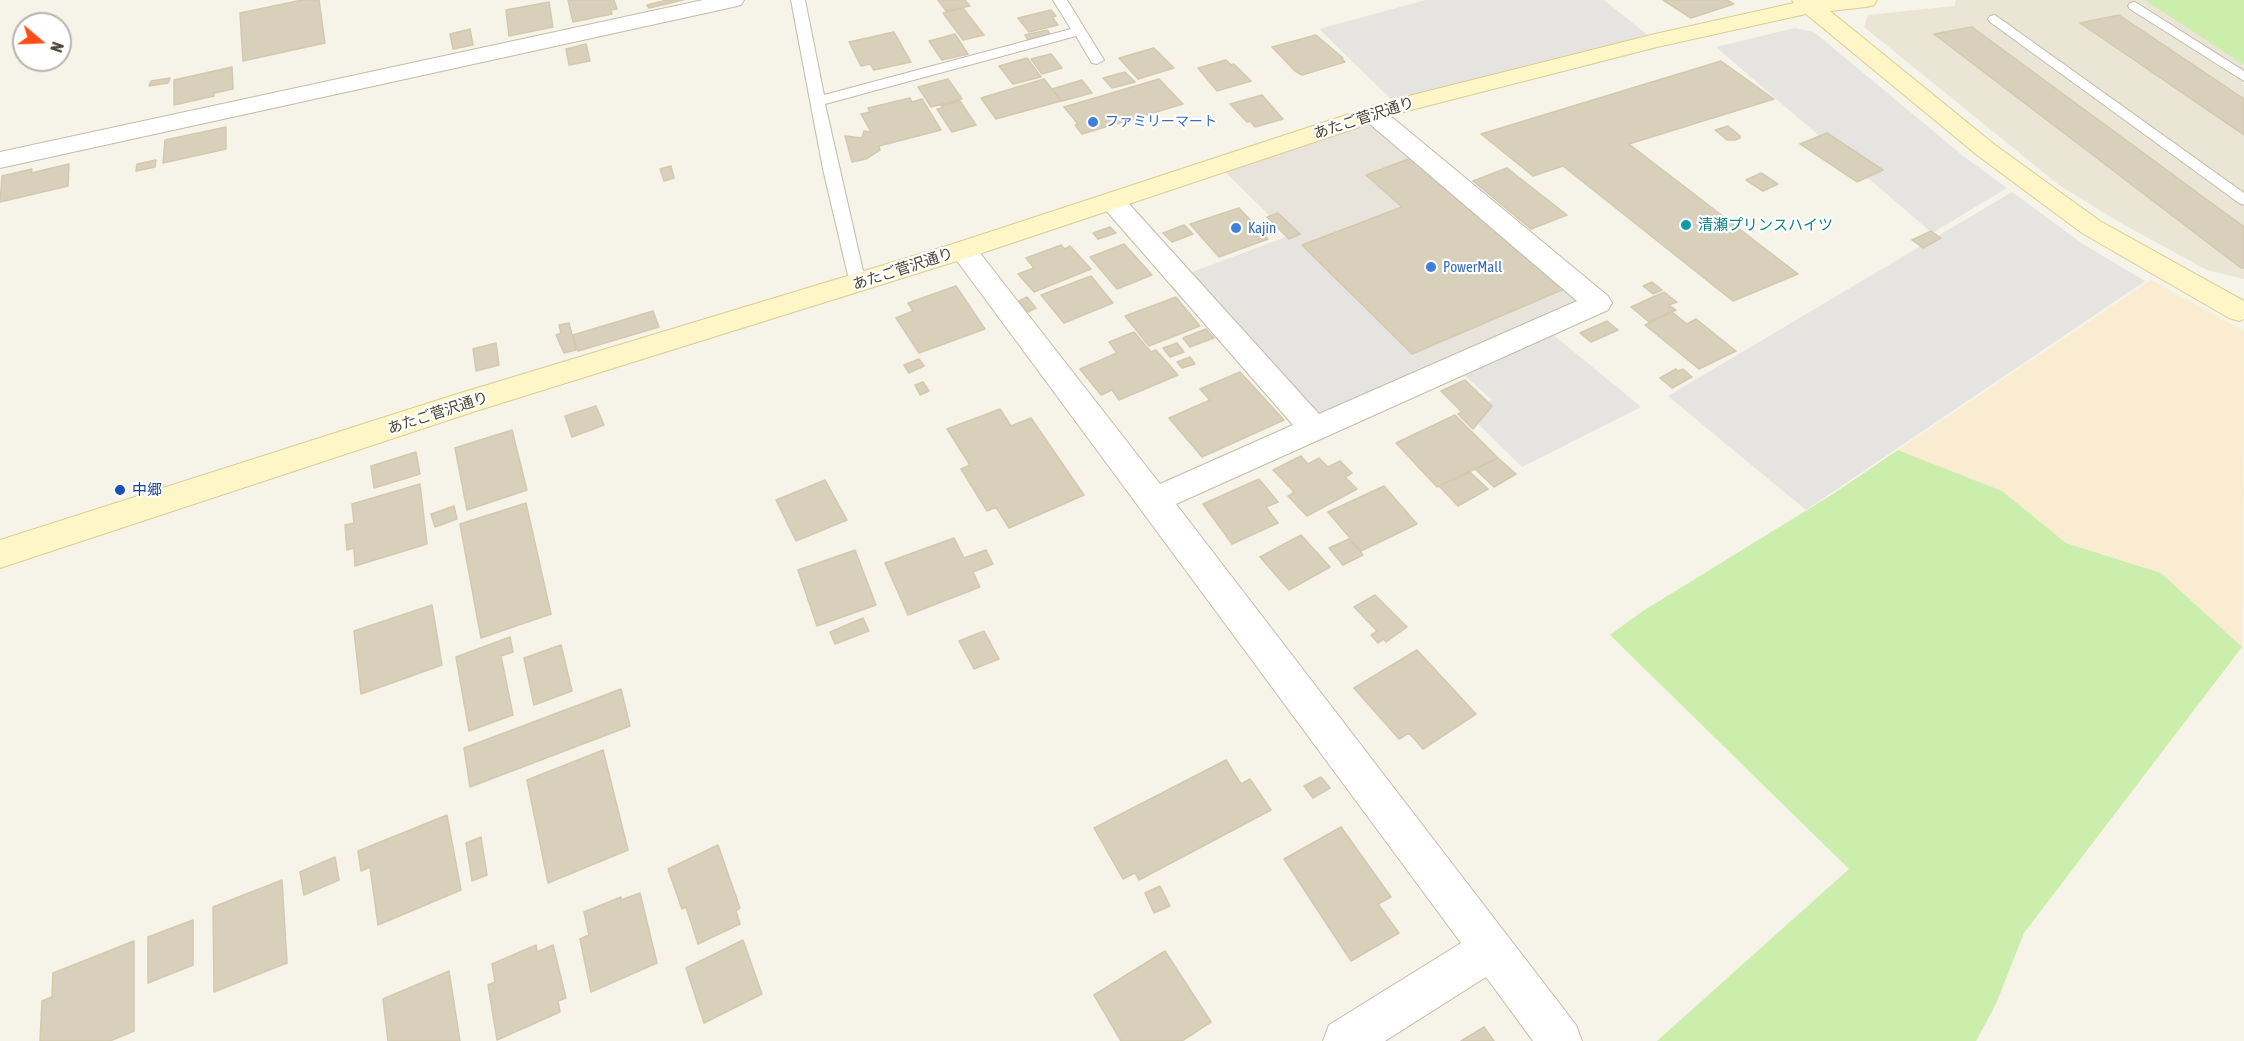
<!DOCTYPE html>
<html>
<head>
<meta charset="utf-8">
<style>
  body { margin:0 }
  #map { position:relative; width:2244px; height:1041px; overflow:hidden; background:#f6f3e8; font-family:"Asap Condensed",sans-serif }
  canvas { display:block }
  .north { position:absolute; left:12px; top:12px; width:60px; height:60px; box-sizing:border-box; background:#fff; border:2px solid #b7b4ae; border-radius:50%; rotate:109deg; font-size:16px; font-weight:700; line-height:24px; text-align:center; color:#4a4435 }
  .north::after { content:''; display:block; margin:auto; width:21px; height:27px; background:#ff4d15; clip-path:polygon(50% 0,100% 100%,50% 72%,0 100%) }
</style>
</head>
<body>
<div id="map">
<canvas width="2244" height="1041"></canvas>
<div class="north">N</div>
</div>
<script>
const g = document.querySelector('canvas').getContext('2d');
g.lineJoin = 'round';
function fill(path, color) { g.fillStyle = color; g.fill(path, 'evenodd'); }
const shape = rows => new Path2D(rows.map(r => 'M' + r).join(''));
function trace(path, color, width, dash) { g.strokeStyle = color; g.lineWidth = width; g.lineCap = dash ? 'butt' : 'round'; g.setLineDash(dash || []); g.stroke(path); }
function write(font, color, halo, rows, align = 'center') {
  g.font = font + ' "Asap Condensed","Noto Sans JP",sans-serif'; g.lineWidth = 4.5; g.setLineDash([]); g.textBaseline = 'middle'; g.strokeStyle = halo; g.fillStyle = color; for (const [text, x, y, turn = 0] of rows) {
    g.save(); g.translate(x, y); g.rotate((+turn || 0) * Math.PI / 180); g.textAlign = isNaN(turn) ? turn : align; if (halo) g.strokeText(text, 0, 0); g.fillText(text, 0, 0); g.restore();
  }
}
fill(shape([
  [1956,0,2244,0,2244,279,2207,270,2119,222,2059,185,1864,27,1868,15,1954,6]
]), '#eae5d5');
fill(shape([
  [2151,280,2244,331,2242,647,2161,573,2066,543,2002,491,1898,450]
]), '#faecd1');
fill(shape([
  [1373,114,1598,303,1434,377,1218,165]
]), '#e8e4dc');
fill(shape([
  [2145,0,2244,0,2244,65],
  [1898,450,2002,491,2066,543,2161,573,2242,647,2024,933,1996,1004,1976,1041,1657,1041,1849,869,1610,635,1643,611,1833,494]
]), '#cbeeac');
fill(shape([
  [1426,0,1604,0,1655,41,1398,106,1319,29],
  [1795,28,1814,32,1962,155,2007,188,1932,233,1716,47],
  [2012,192,2083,244,2145,281,1806,510,1668,396],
  [1291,235,1434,377,1314,428,1179,277],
  [1545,328,1641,407,1522,467,1467,413,1492,400,1455,367]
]), '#e6e4e0');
const building = shape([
  [302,0,319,0,325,43,243,61,240,13,302,0],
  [568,0,614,0,617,9,611,10,612,14,573,22,568,0],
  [667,0,683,0,649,8,647,5,667,0],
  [938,0,965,0,970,6,946,11,938,0],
  [1663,0,1727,0,1734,4,1691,18,1663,0],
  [549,2,553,27,509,36,506,10,549,2],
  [963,8,984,35,963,40,943,13,963,8],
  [1051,10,1056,16,1052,17,1058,25,1029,32,1018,18,1051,10],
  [2119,15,2244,99,2244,135,2080,23,2119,15],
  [1972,27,2244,227,2244,268,2241,268,1934,34,1972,27],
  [470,29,473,45,453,49,450,34,470,29],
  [1047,30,1051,35,1028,40,1025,35,1047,30],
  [894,32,911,62,874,70,870,64,861,66,849,42,894,32],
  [955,34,968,54,942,60,929,41,955,34],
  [1316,35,1343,58,1341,58,1345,62,1302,75,1295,71,1272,47,1316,35],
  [586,44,590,61,569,65,566,49,586,44],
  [1154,48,1174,68,1138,79,1119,58,1154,48],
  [1051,54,1062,68,1042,74,1031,59,1051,54],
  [1027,58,1041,77,1013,84,999,66,1027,58],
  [1226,60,1231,65,1234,64,1251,81,1217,91,1198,68,1226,60],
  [1721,61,1774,99,1629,144,1798,274,1733,301,1563,166,1533,176,1481,134,1721,61],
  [232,67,233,89,214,93,214,96,174,105,174,80,232,67],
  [1125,72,1135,82,1112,88,1103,78,1125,72],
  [170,78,168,83,149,86,151,81,170,78],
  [948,79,962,99,931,107,918,87,948,79],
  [1044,79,1061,101,996,119,981,98,1044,79],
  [1159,79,1183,104,1082,134,1075,125,1078,124,1064,107,1159,79],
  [1082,80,1092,93,1062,101,1052,89,1082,80],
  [1262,95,1283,119,1255,127,1250,121,1247,122,1230,104,1262,95],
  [910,98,912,102,922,99,941,130,879,146,880,150,866,159,852,162,845,136,862,138,864,131,871,132,861,114,870,112,868,108,910,98],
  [960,101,976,125,952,132,937,109,943,108,941,106,960,101],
  [1728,126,1740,136,1740,138,1735,140,1727,140,1715,130,1728,126],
  [226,127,226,149,163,163,165,140,226,127],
  [1827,133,1883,170,1857,182,1800,144,1827,133],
  [1411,158,1564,289,1412,354,1302,245,1402,207,1366,175,1411,158],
  [156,160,155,167,136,171,137,164,156,160],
  [69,164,68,186,0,202,2,176,32,169,31,173,69,164],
  [671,166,674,178,664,181,660,169,671,166],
  [1507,168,1567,215,1531,229,1473,181,1507,168],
  [1761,173,1778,184,1763,191,1746,180,1761,173],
  [1239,208,1268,239,1219,257,1190,224,1239,208],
  [1278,213,1300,234,1289,239,1267,217,1278,213],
  [1184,225,1193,234,1172,242,1163,233,1184,225],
  [1110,227,1116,233,1098,239,1093,233,1110,227],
  [1931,231,1941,238,1923,248,1912,240,1931,231],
  [1124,244,1152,275,1117,289,1090,257,1124,244],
  [1061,245,1065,249,1070,246,1091,269,1034,292,1018,274,1034,268,1026,258,1061,245],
  [1091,276,1113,303,1064,323,1041,295,1091,276],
  [1652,282,1662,290,1653,294,1643,286,1652,282],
  [956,286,985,329,919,353,896,318,913,311,908,303,956,286],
  [1664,292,1677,302,1669,305,1676,310,1649,322,1631,307,1664,292],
  [1027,297,1036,308,1028,312,1019,301,1027,297],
  [1176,297,1200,326,1149,346,1125,316,1176,297],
  [653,311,659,327,578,351,573,335,653,311],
  [1672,312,1687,324,1696,319,1736,351,1699,369,1645,325,1672,312],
  [1607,321,1618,330,1591,342,1580,333,1607,321],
  [569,323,576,350,564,353,556,335,561,333,559,325,569,323],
  [1206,329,1214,338,1190,347,1183,338,1206,329],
  [1134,332,1151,352,1156,350,1178,375,1119,400,1112,390,1101,395,1080,369,1117,353,1109,342,1134,332],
  [496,343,499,365,476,371,473,349,496,343],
  [1177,343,1184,352,1170,357,1163,348,1177,343],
  [1190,357,1195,364,1182,368,1177,362,1190,357],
  [919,359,924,366,909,373,904,365,919,359],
  [1676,369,1678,371,1683,369,1692,377,1672,388,1660,378,1676,369],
  [1240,372,1284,420,1202,457,1169,418,1210,400,1200,389,1240,372],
  [1465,380,1492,406,1473,429,1458,414,1462,412,1441,391,1465,380],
  [923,382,929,391,920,395,915,385,923,382],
  [596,406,604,425,572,437,565,416,596,406],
  [1000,409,1011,426,1031,418,1084,495,1009,528,996,507,987,511,961,469,970,465,947,429,1000,409],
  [1455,415,1498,458,1437,487,1396,443,1455,415],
  [512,430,527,490,467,510,455,448,512,430],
  [416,452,420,474,374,488,371,466,416,452],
  [1301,456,1308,464,1319,458,1328,467,1340,461,1352,473,1345,477,1357,489,1307,516,1288,496,1294,492,1273,470,1301,456],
  [1498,458,1516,474,1494,487,1475,469,1498,458],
  [1470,472,1488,489,1458,506,1439,486,1470,472],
  [1259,479,1278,502,1266,507,1278,523,1232,544,1203,504,1259,479],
  [825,480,847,520,796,541,776,500,825,480],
  [420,484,427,544,355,566,354,548,347,550,345,525,354,523,352,504,420,484],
  [1384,486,1417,524,1361,551,1328,512,1384,486],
  [526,503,551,614,481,638,460,524,526,503],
  [454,506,457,519,435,527,431,514,454,506],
  [1301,535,1330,567,1289,590,1260,557,1301,535],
  [954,538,964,558,986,550,993,564,973,572,980,587,908,615,885,563,954,538],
  [1349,539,1363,555,1343,565,1329,548,1349,539],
  [855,550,876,605,817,626,798,570,855,550],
  [1375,595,1407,627,1386,642,1384,639,1378,643,1371,635,1377,631,1354,607,1375,595],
  [432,605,442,665,361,694,354,631,432,605],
  [863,618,869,631,835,644,830,632,863,618],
  [984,631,999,659,974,669,959,641,984,631],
  [510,637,513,652,501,656,513,715,469,731,456,657,510,637],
  [561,645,572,691,534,705,524,658,561,645],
  [1417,650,1476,714,1423,749,1409,733,1399,739,1354,688,1417,650],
  [621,689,630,726,470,787,464,748,621,689],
  [603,750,628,850,548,883,527,780,603,750],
  [1226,760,1241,784,1250,779,1271,810,1139,880,1135,873,1123,879,1094,828,1226,760],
  [1321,777,1330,788,1313,798,1304,786,1321,777],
  [447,815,461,890,378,925,370,867,361,871,358,851,447,815],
  [1341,827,1391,897,1378,904,1399,933,1351,961,1284,859,1341,827],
  [481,837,487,875,472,881,466,843,481,837],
  [718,845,740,908,736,911,740,924,698,944,686,907,682,909,668,869,718,845],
  [335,857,339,880,304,895,300,872,335,857],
  [282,880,287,963,214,992,213,907,282,880],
  [1160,886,1170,906,1154,913,1145,893,1160,886],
  [640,893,657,963,591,992,580,939,589,935,584,912,621,897,621,900,640,893],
  [193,920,193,965,148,983,148,937,193,920],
  [743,940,762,994,704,1023,686,968,743,940],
  [134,941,134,1031,110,1041,40,1041,42,1001,52,997,53,973,134,941],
  [536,945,537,952,553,945,566,998,558,1001,560,1012,497,1040,488,985,495,982,492,964,536,945],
  [1165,951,1211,1022,1182,1041,1121,1041,1094,995,1165,951],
  [449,971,460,1041,388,1041,383,999,449,971],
  [1484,1027,1494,1041,1461,1041,1484,1027]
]);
fill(building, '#d9d0bc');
trace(building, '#d4c9ae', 1.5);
const lane = shape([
  [791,0,805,0,824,95,1071,29,1053,0,1067,0,1104,60,1097,64,1092,63,1076,36,825,104,866,284,864,288,858,290,852,288,850,284,823,169,791,0],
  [2135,2,2244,71,2244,81,2130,9,2128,6,2130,3,2135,2],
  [1995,15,2244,193,2244,205,2239,203,1990,22,1988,19,1990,16,1995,15]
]);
const street = shape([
  [703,0,744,0,741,5,733,7,0,168,0,152,703,0],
  [1373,107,1382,109,1608,296,1612,303,1608,310,1176,504,1576,1025,1582,1041,1533,1041,1486,977,1385,1041,1323,1041,1329,1025,1461,943,949,250,953,244,963,241,973,244,1160,484,1293,425,1103,207,1099,201,1103,195,1112,193,1121,195,1319,414,1577,301,1364,119,1361,114,1364,109,1373,107]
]);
const secondary = shape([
  [1792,0,1877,0,1874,5,1866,7,1830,11,1995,145,2100,221,2244,301,2244,319,2239,321,2229,318,2082,233,1977,155,1806,14,1657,47,1407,111,973,256,476,411,0,568,0,540,454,395,953,244,1389,101,1655,34,1794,3,1792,0]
]);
trace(lane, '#c2bca9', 2);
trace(street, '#c2bca9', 2);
trace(secondary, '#dace92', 2);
fill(lane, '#fff');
fill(street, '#fff');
fill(secondary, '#fff6c8');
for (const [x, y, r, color] of [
  [1093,122,6,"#3f7fe0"],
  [1686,225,6,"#0f9aa8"],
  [1236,228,6,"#3f7fe0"],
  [1431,267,6,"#3f7fe0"],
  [120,490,6,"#1a4fb4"]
]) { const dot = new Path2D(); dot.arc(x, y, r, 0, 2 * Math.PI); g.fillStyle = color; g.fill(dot); trace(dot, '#fff', 2); }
write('14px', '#366cbe', '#fff', [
  ["ファミリーマート",1105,122]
], 'left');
write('15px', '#4a4435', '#fff', [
  ["あたご菅沢通り",1364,118,-18],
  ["あたご菅沢通り",903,269,-18],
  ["あたご菅沢通り",438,413,-18]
]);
write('15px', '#0d838f', '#fff', [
  ["清瀬プリンスハイツ",1698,225]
], 'left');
write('15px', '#366cbe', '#fff', [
  ["Kajin",1248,228],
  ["PowerMall",1443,267]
], 'left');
write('15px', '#164399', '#fff', [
  ["中郷",132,490]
], 'left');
</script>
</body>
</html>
